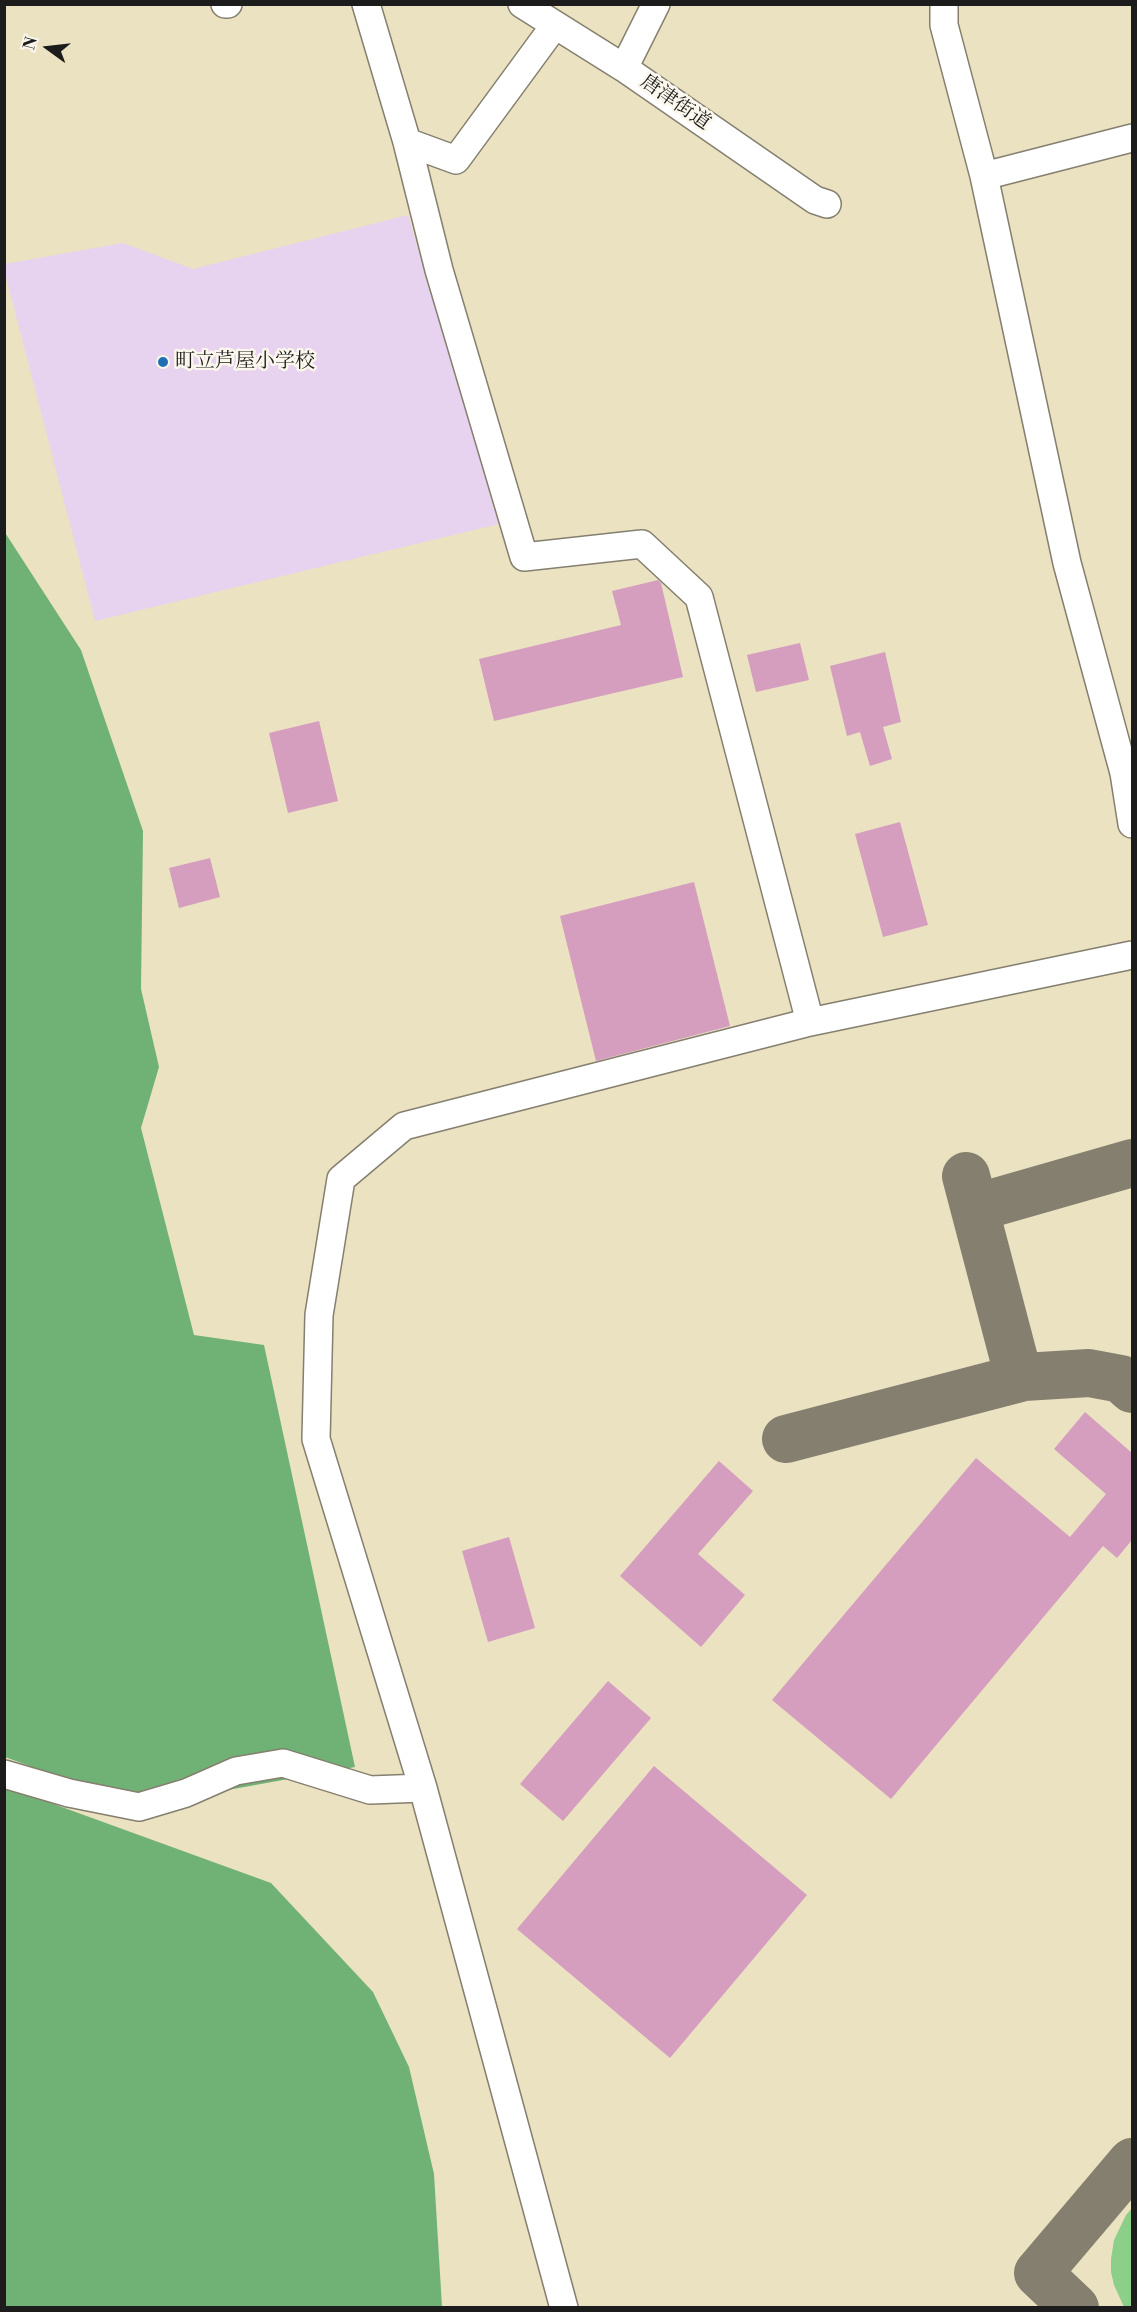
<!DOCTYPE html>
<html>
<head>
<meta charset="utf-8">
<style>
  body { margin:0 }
  #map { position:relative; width:1137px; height:2312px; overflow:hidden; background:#ebe2c2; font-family:"Libre Bodoni",serif }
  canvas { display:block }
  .frame { position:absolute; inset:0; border:6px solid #1c1c1c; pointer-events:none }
  .north { position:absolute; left:18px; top:18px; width:60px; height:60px; -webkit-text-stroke:4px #fbf7ec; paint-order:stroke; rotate:285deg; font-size:16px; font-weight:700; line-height:24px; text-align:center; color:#1c1c1c }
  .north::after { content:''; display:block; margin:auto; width:21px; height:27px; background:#1c1c1c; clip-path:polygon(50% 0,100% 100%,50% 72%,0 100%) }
</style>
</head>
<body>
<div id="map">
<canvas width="1137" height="2312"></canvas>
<div class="frame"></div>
<div class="north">N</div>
</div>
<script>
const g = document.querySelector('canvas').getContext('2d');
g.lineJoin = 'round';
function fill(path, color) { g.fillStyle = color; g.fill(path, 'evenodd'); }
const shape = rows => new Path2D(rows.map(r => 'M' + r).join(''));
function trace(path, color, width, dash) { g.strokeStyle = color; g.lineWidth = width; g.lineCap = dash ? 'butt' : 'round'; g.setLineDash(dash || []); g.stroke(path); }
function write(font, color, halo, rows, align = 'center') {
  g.font = font + ' "Libre Bodoni","Noto Serif JP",serif'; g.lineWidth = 5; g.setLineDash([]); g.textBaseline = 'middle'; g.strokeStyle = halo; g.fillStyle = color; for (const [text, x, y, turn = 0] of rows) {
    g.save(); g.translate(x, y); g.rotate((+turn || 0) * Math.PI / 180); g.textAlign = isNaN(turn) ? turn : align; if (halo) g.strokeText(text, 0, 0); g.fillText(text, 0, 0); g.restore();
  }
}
fill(shape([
  [408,215,499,524,95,621,5,273,5,264,123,243,193,269]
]), '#e7d2ef');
fill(shape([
  [1132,2208,1132,2307,1124,2307,1114,2285,1111,2272,1111,2259,1114,2240,1126,2215]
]), '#8bcf89');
fill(shape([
  [4,531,81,650,143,831,141,989,159,1067,141,1128,194,1335,264,1345,355,1767,139,1806,5,1757],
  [4,1786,271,1883,373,1992,409,2067,434,2174,442,2307,5,2307]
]), '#70b275');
trace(shape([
  [966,1176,1019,1378],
  [975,1208,1132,1163],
  [786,1439,1024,1377,1089,1373,1121,1379,1132,1389],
  [1075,2308,1038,2273,1132,2162]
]), '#847f6f', 48);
fill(shape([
  [658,580,661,583,683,677,494,721,479,659,621,625,612,591],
  [800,643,809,680,756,692,747,655],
  [885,652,901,722,883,727,892,759,870,766,860,732,847,736,830,666],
  [319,721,338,801,288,813,269,733],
  [900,822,928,925,883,937,855,834],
  [210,858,220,897,179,908,169,868],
  [694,882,730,1026,596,1061,560,916],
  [1085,1412,1132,1453,1132,1540,1117,1558,1103,1546,891,1799,772,1700,976,1458,1070,1537,1106,1494,1054,1449],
  [719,1461,753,1491,698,1554,745,1595,701,1647,620,1576],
  [509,1537,535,1628,488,1642,462,1551],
  [608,1681,651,1718,563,1821,520,1784],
  [654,1766,807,1895,670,2058,517,1929]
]), '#d59dbe');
const minor = shape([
  [225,4,228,4],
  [366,4,407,142,439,270,524,557,642,544,699,597,810,1022],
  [522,4,624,68,815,200,827,204],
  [944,4,944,25,984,176,1067,563,1124,773,1132,824],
  [624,68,656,4],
  [407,142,456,160,555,25],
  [984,176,1132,138],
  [4,1774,69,1793,139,1807,186,1793,236,1771,283,1763,370,1790,423,1788],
  [564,2308,423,1788,316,1439,319,1315,341,1179,404,1126,810,1022,1132,955]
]);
trace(minor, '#847f6f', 30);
trace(minor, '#fff', 27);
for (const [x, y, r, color] of [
  [163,362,6,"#1f6fb2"]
]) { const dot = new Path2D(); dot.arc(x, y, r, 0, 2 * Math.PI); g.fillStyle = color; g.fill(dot); trace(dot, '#fbf7ec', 2); }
write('20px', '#1c1c1c', '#fbf7ec', [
  ["唐津街道",675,103,35]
]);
write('20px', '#1c1c1c', '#fbf7ec', [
  ["町立芦屋小学校",175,362]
], 'left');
</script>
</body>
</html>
